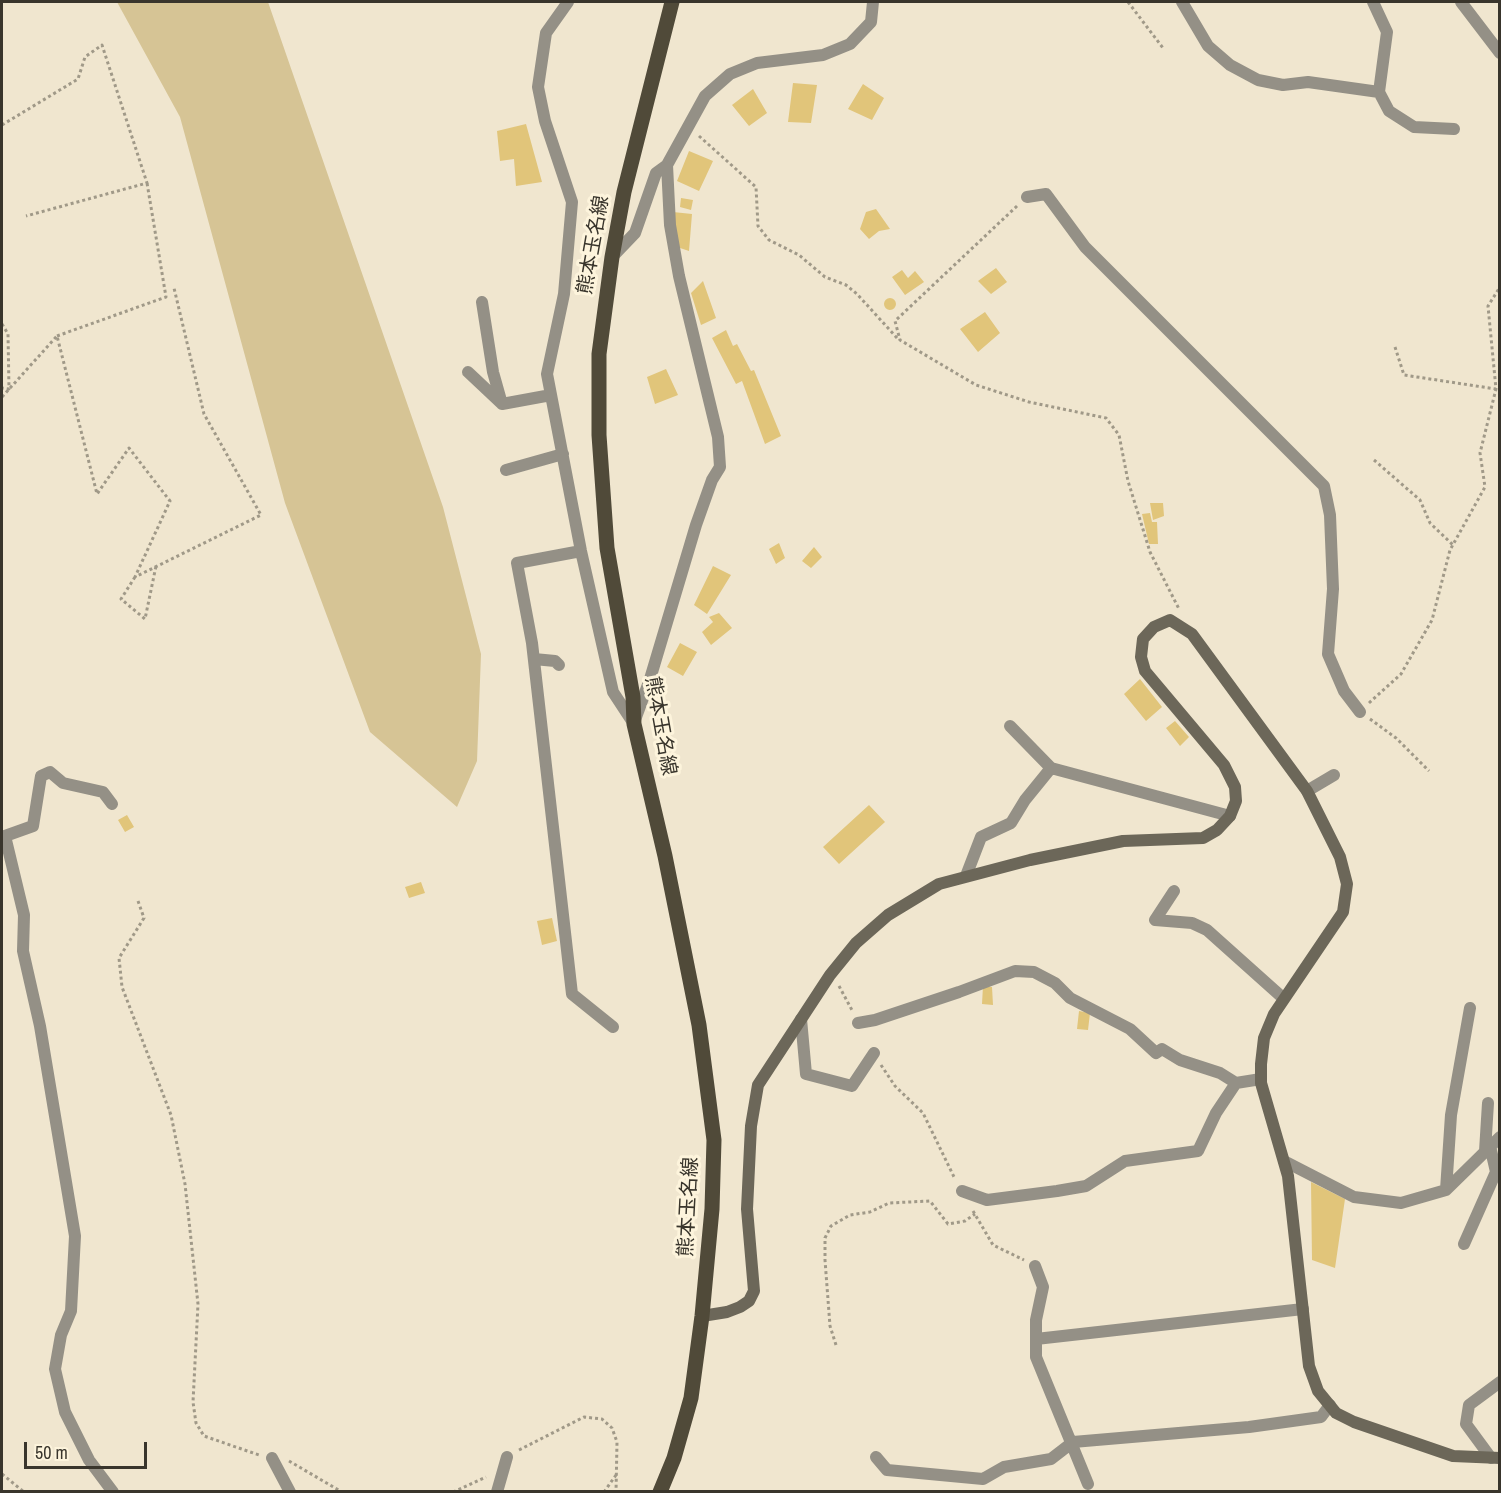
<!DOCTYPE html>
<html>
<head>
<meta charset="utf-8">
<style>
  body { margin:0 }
  #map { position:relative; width:1501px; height:1493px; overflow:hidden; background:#f0e6cf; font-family:"Archivo Narrow",sans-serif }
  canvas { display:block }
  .frame { position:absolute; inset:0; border:3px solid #39352c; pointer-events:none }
  .scale { position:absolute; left:24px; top:1442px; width:123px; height:27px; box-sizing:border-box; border:3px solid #39352c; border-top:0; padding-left:8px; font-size:18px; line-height:21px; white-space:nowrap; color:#39352c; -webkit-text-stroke:4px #fdf4dc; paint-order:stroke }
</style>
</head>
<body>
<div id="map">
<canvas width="1501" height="1493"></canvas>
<div class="frame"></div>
<div class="scale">50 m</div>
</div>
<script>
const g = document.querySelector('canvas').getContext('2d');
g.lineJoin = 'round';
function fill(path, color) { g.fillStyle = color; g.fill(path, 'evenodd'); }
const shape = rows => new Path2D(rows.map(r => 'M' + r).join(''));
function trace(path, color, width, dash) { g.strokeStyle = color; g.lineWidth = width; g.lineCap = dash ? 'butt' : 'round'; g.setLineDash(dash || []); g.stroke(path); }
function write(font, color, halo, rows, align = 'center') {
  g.font = font + ' "Archivo Narrow","Noto Sans JP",sans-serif'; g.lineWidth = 6; g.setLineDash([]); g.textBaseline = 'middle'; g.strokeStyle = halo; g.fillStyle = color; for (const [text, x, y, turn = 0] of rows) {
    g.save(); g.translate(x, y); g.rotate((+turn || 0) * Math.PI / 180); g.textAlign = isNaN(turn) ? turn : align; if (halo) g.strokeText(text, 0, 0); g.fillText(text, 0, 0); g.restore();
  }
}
fill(shape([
  [117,2,268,2,443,507,481,654,477,761,457,807,370,732,285,503,180,117]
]), '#d6c495');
fill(shape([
  [793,83,817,85,811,123,788,122],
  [863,84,884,98,872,120,848,109],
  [753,89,767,113,749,126,732,105],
  [526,124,542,182,516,186,514,159,500,161,497,131],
  [689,151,713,161,699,191,677,181],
  [681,198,693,200,691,210,680,207],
  [876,209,890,229,879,231,869,239,860,229,866,212],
  [673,212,692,214,689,251,677,247],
  [996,268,1007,282,991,294,978,281],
  [902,270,908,278,915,271,924,282,905,295,892,277],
  [703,281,716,318,701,325,691,293],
  '884 304a6 6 0 1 1 12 0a6 6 0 1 1-12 0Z',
  [985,312,1000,333,978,352,960,329],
  [726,330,733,346,737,344,751,371,754,370,781,436,765,444,742,381,736,384,712,338],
  [666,369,678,395,655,404,647,377],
  [1150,503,1163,503,1164,516,1153,520],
  [1150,513,1152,522,1157,522,1158,544,1149,544,1142,514],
  [779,543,785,558,776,564,769,549],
  [814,547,822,557,811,568,802,561],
  [713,566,731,575,707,614,694,605],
  [719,613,732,628,711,645,702,632,713,622,709,617],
  [680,643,697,652,683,676,667,667],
  [1140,679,1162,707,1146,721,1124,694],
  [1175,721,1189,737,1180,746,1166,728],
  [869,805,885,822,839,864,823,847],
  [127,815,134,827,125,832,118,820],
  [421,882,425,893,409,898,405,887],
  [552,918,557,941,542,945,537,921],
  [983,986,992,987,993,1005,982,1004],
  [1079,1011,1090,1013,1088,1030,1077,1029],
  [1311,1182,1345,1199,1335,1268,1312,1260]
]), '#e1c57a');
trace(shape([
  [1128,2,1163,48],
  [2,125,78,79,85,57,102,45,147,183,26,216],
  [699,136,756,187,758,226,769,240,799,255,825,277,846,285,857,294,898,339],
  [1017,206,895,321,900,340,976,385,1029,402,1106,418,1119,435,1128,481,1150,552,1179,609],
  [2,324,8,334,9,389,2,388],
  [57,336,166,297,147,183],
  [1395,347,1404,375,1496,389],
  [2,397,57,336,97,494,129,448,170,501,135,577,261,515,204,414,174,288],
  [1374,460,1420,500,1430,523,1453,545],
  [135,577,121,599,145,619,156,566],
  [1369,703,1401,674,1432,620,1450,550,1485,487,1480,453,1496,389,1488,306,1500,287],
  [1370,719,1396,738,1429,771],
  [138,901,144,918,119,958,122,987,171,1115,185,1184,198,1304,193,1402,196,1423,204,1436,259,1455],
  [839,986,853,1012],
  [881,1065,895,1086,923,1113,955,1179],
  [973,1211,993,1245,1024,1260],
  [836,1345,830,1326,825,1260,825,1238,831,1226,850,1215,870,1212,889,1203,930,1201,948,1224,965,1221,975,1214],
  [519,1450,584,1417,602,1419,612,1428,617,1442,616,1492],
  [289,1461,342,1492],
  [2,1474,24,1492],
  [453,1492,486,1477],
  [604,1492,616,1475]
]), '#a09988', 3, [3, 3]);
trace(shape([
  [568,2,546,33,538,87,545,121,572,202,564,294,547,374,581,551,613,692,634,724],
  [1182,2,1208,46,1230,65,1258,80,1283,85,1308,82,1379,92,1387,32,1373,2],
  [1461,2,1500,53],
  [1379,92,1389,111,1414,127,1454,129],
  [1027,197,1046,194,1085,247,1324,486,1330,515,1333,589,1328,654,1344,691,1360,712],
  [612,257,635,233,656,173,667,165],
  [482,302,493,372,502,404],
  [468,372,502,404,551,395],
  [506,470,563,454],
  [581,551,517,563,532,643,572,994,613,1027],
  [534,659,555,661,559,665],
  [635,720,650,679,696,525,712,480,720,467,718,437,679,276,670,225,667,165,705,96,730,74,757,63,823,55,850,44,871,22,873,2],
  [1010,726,1051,768,1230,816],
  [1307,791,1334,775],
  [112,804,103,792,63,783,50,772,41,776,33,826,5,836,24,915,23,951,40,1026,75,1236,71,1311,61,1335,55,1369,65,1412,89,1460,113,1492],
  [966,876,981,837,1011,823,1025,800,1051,768],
  [1174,891,1155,920,1192,923,1207,930,1283,998],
  [801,1019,806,1074,852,1086,874,1053],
  [858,1023,875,1020,959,992,1015,971,1034,972,1055,983,1070,998,1130,1029,1156,1053,1162,1049,1180,1060,1220,1073,1236,1083],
  [1485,1151,1488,1103],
  [1284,1161,1354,1197,1401,1203,1446,1190,1500,1137],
  [1446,1190,1451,1115,1470,1008],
  [962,1191,987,1200,1057,1191,1086,1186,1125,1161,1198,1151,1216,1113,1236,1083,1261,1079],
  [1464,1244,1496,1172,1490,1146],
  [1035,1266,1043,1287,1036,1320,1036,1357,1088,1484],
  [1036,1339,1303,1309],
  [876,1457,887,1470,983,1479,1004,1467,1051,1459,1073,1442,1249,1427,1321,1417,1330,1405],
  [272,1458,290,1492],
  [1491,1458,1466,1424,1469,1405,1500,1382],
  [497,1492,507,1457]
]), '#949086', 12);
trace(shape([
  [702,1316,727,1312,740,1307,749,1301,754,1291,747,1209,751,1126,758,1085,830,975,856,943,888,915,939,884,1030,860,1123,841,1203,838,1217,830,1230,816,1236,801,1235,787,1224,765,1145,671,1141,657,1143,639,1154,627,1170,620,1192,634,1307,791,1340,857,1347,884,1343,912,1274,1014,1264,1038,1261,1064,1261,1083,1288,1176,1309,1366,1318,1391,1336,1413,1354,1422,1453,1456,1500,1458]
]), '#6c6759', 12);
trace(shape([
  [660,1492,674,1458,691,1398,702,1316,712,1209,714,1140,699,1025,665,856,634,724,633,697,607,548,599,435,599,354,612,257,624,192,672,2]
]), '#504a39', 15);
write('20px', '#39352c', '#fdf4dc', [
  ["熊本玉名線",594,245,-80],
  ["熊本玉名線",660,726,80],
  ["熊本玉名線",689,1207,-87]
]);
</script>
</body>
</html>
